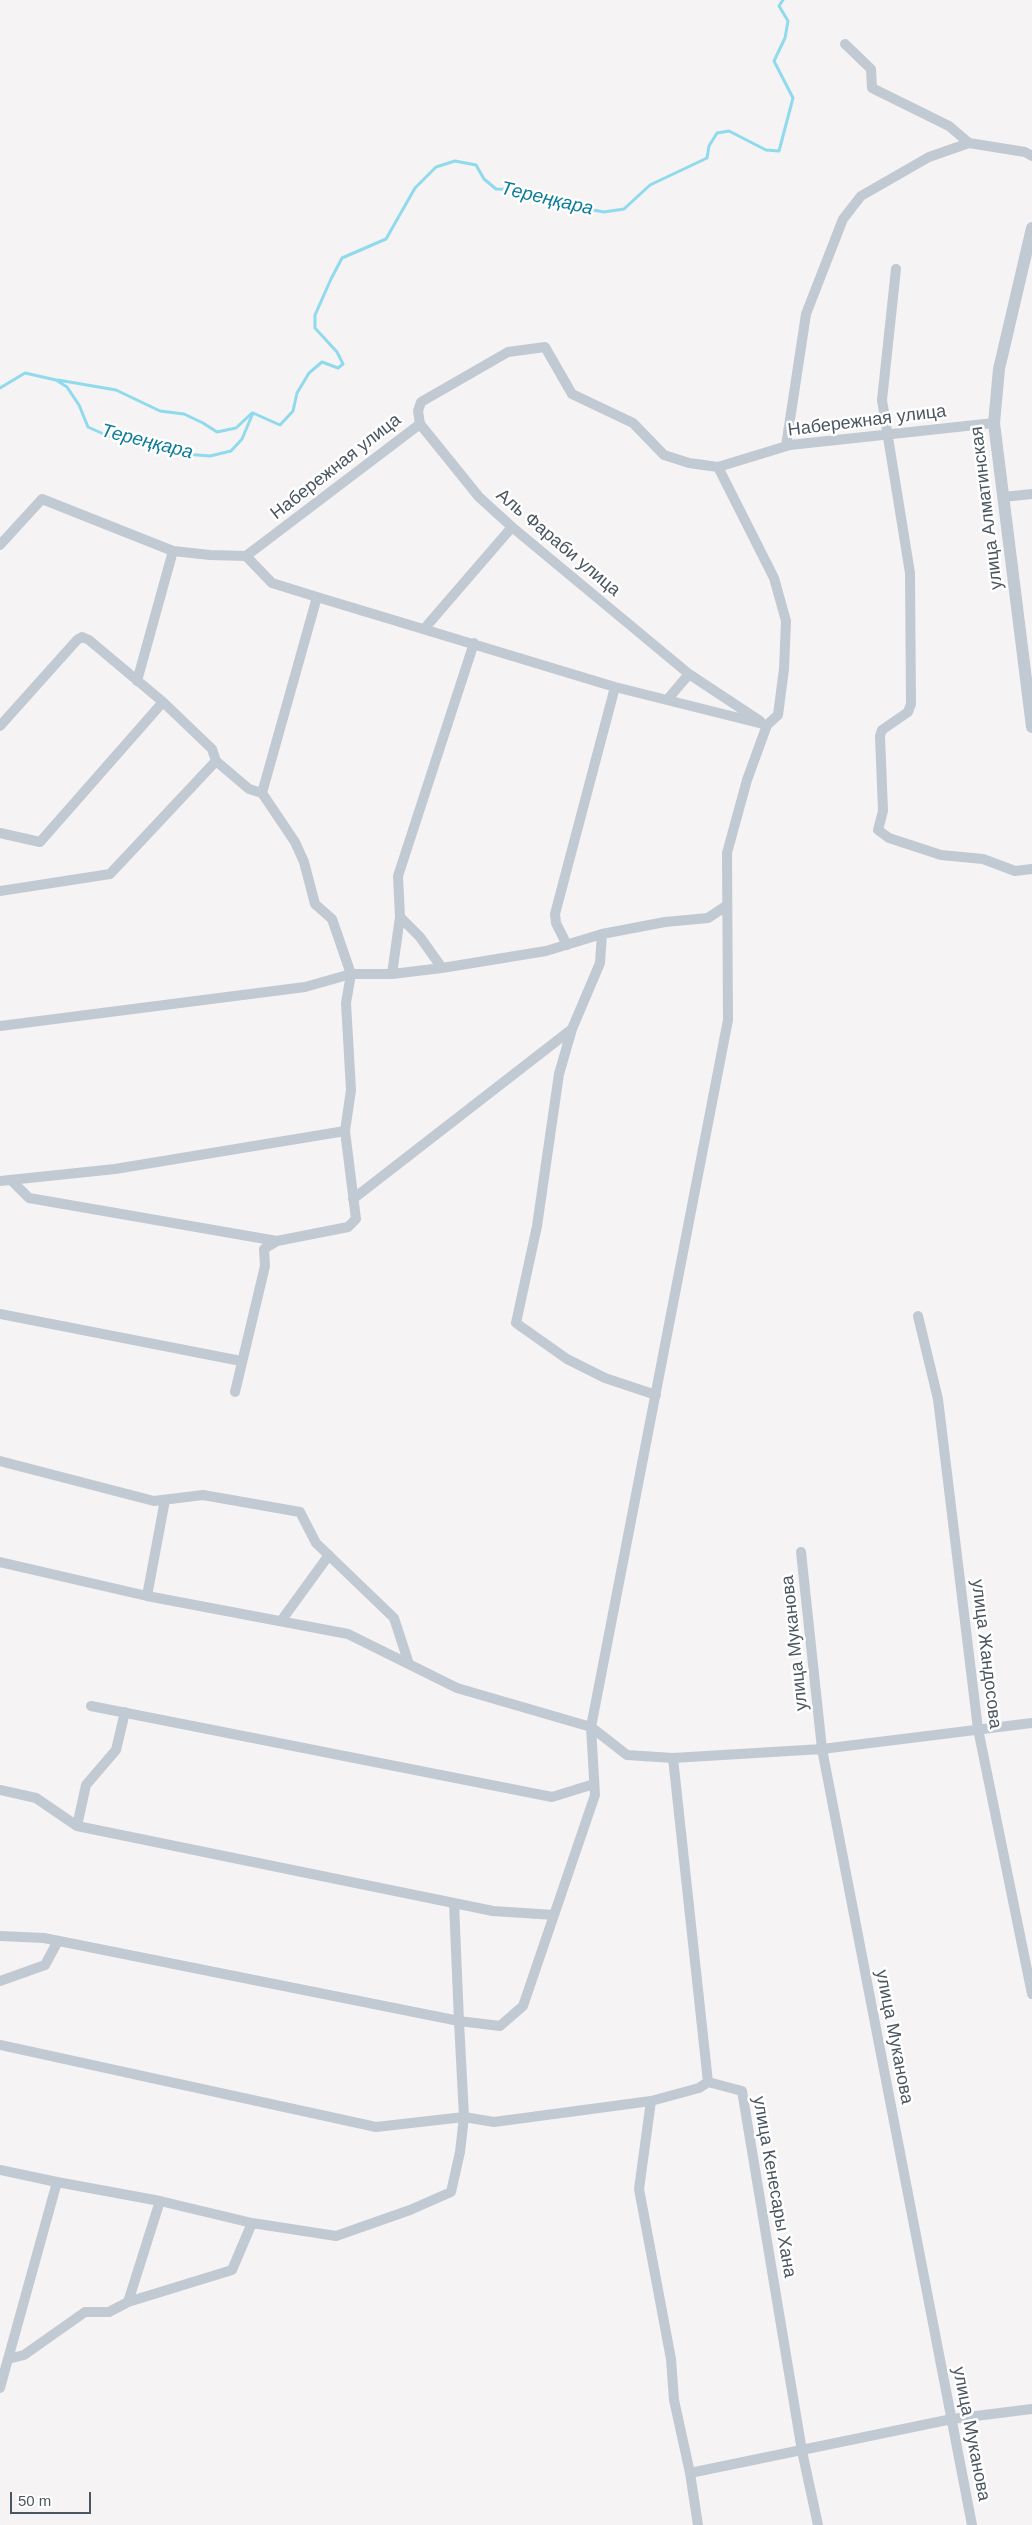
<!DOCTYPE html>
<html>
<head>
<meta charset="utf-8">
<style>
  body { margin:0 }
  #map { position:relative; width:1032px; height:2525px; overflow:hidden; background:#f5f3f3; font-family:Helvetica,sans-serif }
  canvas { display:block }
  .scale { position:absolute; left:10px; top:2492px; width:81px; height:22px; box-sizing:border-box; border:2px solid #4a5661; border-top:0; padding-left:6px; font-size:15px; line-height:18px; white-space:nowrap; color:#4a5661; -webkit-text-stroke:4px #fff; paint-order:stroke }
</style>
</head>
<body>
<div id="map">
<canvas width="1032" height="2525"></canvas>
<div class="scale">50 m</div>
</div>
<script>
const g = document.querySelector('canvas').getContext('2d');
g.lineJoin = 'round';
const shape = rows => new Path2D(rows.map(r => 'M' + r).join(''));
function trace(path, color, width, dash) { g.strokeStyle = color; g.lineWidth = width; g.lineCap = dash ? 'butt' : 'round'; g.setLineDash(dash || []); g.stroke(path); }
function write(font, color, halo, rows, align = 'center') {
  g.font = font + ' Helvetica,sans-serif'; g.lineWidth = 5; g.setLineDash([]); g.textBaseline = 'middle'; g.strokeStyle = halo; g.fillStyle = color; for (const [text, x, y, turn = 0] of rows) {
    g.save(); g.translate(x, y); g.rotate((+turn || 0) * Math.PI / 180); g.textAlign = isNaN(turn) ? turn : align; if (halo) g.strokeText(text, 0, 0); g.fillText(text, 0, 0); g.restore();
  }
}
trace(shape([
  [58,380,116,390,160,411,184,414,203,423,217,432,236,428,252,413],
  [0,388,25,373,56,380,67,387,79,405,88,427,108,436,185,454,210,456,231,451,242,439,253,413,280,425,293,411,297,393,309,373,322,362,338,368,343,364,337,352,315,328,315,315,331,279,342,258,386,239,415,188,436,167,455,161,476,165,484,179,496,189,522,190,546,201,604,212,624,209,650,185,707,158,709,146,717,133,729,131,766,150,779,151,793,98,774,61,785,38,788,21,779,6,783,0]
]), '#90daee', 3);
trace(shape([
  [845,44,871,69,872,88,949,126,969,143],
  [896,269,882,400,910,573,911,704,908,712,882,730,880,736,883,811,878,830,889,838,941,855,983,859,1015,871,1032,869],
  [420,424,418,411,421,402,508,352,545,347,572,394,633,423,664,455,689,463,718,467,790,445,994,423],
  [420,424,479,497,512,527,689,674,760,721],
  [786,446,806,314,843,219,861,196,929,157,969,143,1025,152,1032,156],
  [1003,497,1032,494],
  [0,545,42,499,173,551,210,555,246,556,272,583,317,597,615,687,767,725],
  [246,556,420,424],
  [424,629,512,527],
  [137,681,173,551],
  [667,700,689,674],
  [0,726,77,640,82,637,89,640,163,702,212,749,216,761,249,789,262,793,295,842,304,862,315,904,332,919,351,974,346,1003,351,1090,345,1131,356,1219,348,1227,277,1241,264,1249,265,1266,235,1392],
  [262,793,317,597],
  [0,833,40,842,163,702],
  [0,891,110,874,216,761],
  [567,945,556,923,555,914,615,687],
  [442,968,420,937,400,917,398,876,474,643],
  [392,974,400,917],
  [0,1026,305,987,351,974,392,974,442,968,546,951,602,934],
  [0,1181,115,1169,345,1131],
  [12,1181,29,1198,277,1241],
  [353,1199,572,1029],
  [0,1314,241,1361],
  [918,1316,938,1399,978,1729,1032,1994],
  [656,1395,605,1378,567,1359,516,1323,537,1226,559,1074,572,1029,600,963,602,934,665,922,708,918,726,906],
  [0,1461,154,1501,203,1495,300,1512,316,1543,394,1618,409,1664],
  [801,1552,822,1749,972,2525],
  [0,1562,147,1596,348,1634,457,1688,591,1727,627,1755,673,1758,822,1749,1032,1723],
  [147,1596,165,1500],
  [281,1621,329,1555],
  [91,1706,552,1797,594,1784],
  [125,1712,116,1750,86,1785,77,1826,493,1911,554,1915],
  [673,1758,708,2082],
  [0,1790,36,1798,77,1826],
  [0,1936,44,1938,459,2021,454,1903],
  [0,1981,45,1965,58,1941],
  [0,2045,376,2127,464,2117,460,2152,451,2192,410,2210,336,2236,252,2223,232,2270,128,2302,109,2312,85,2312,24,2355,8,2359,0,2388],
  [708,2082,699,2088,651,2101,494,2122,464,2117,459,2021,500,2026,523,2006,595,1795,591,1727,728,1020,727,853,747,780,767,725,778,715,784,669,786,621,774,578,718,467],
  [708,2082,742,2091,802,2451,818,2525],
  [651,2101,639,2189,671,2359,674,2400,690,2473],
  [0,2170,57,2182],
  [128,2302,160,2201,252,2223],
  [8,2359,57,2182,160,2201],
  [698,2525,690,2473,952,2419,1032,2409]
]), '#c1cad2', 10);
trace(shape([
  [1032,228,999,369,994,423,1032,727]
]), '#c1cad2', 12);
write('18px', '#4a5661', '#fff', [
  ["Набережная улица",867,421,-7],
  ["Набережная улица",336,467,-38],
  ["улица Алматинская",987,508,-97],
  ["Аль Фараби улица",558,543,40],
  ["улица Муканова",795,1643,-96],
  ["улица Жандосова",986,1654,83],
  ["улица Муканова",894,2037,79],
  ["улица Кенесары Хана",774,2187,80],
  ["улица Муканова",971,2434,79]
]);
write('italic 19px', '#0c7c9b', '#fff', [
  ["Тереңқара",547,199,13],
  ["Тереңқара",147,442,14]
]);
</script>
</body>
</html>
